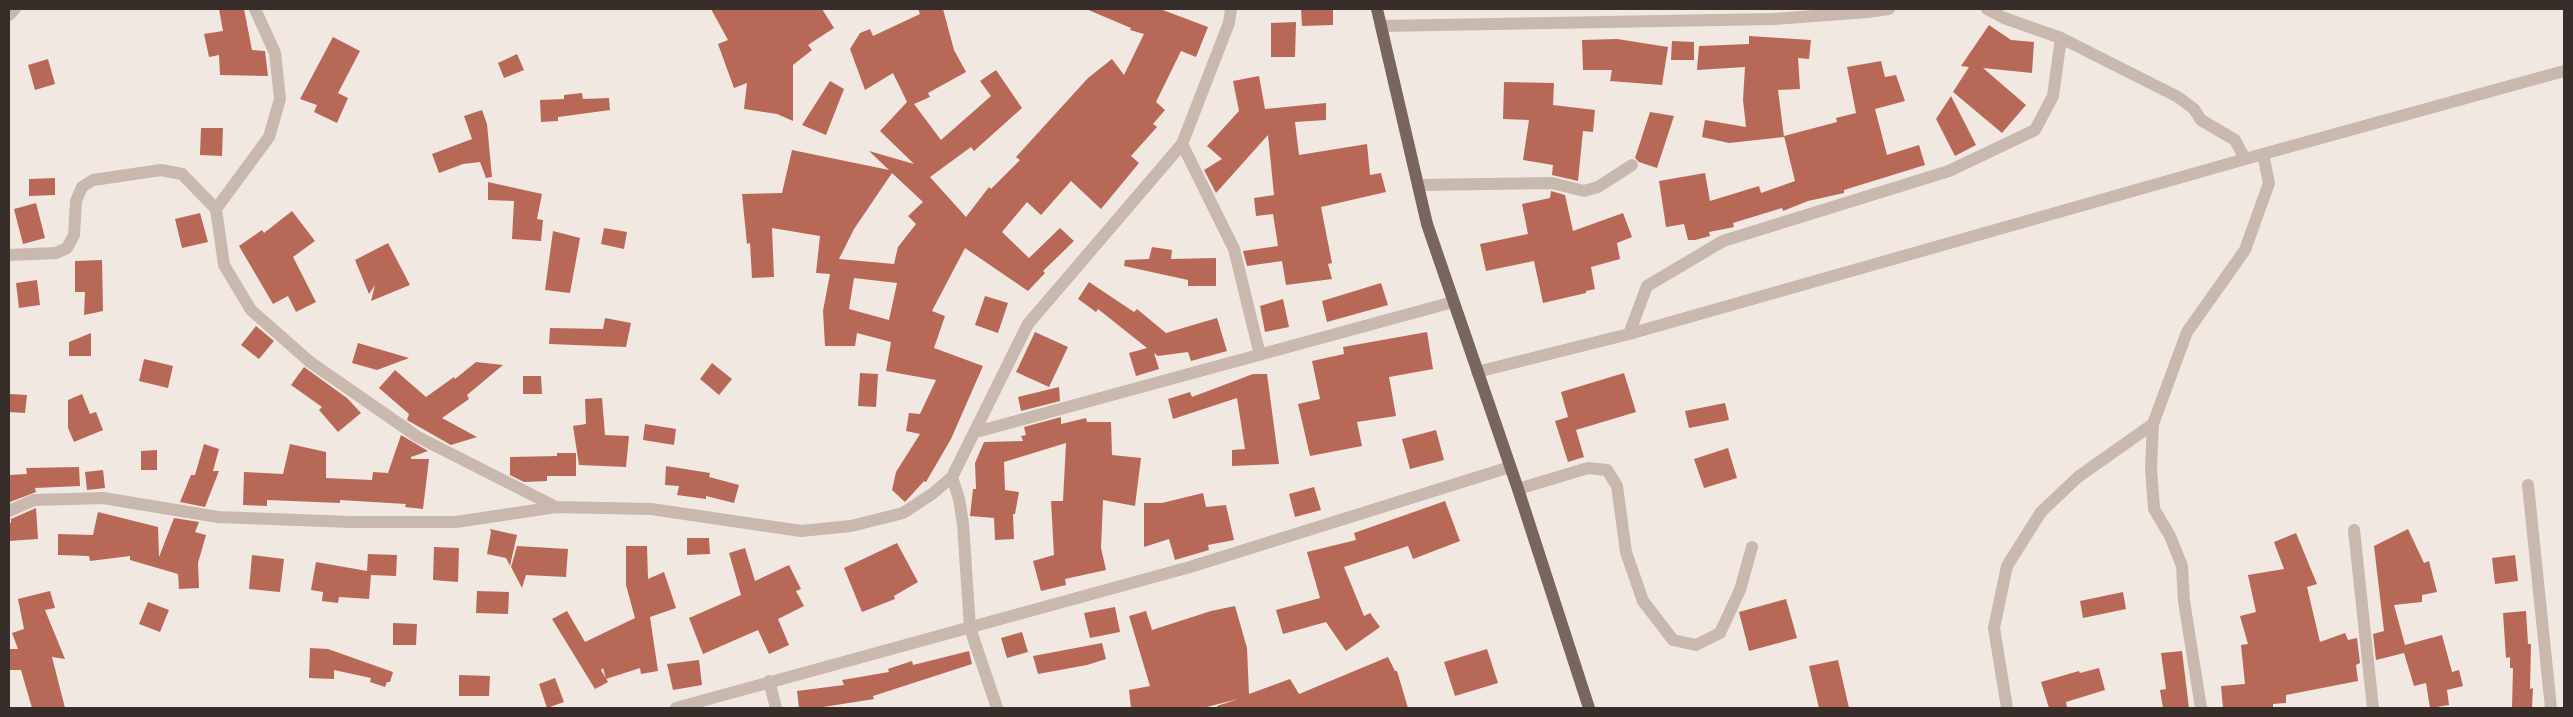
<!DOCTYPE html>
<html>
<head>
<meta charset="utf-8">
<style>
  body { margin:0 }
  #map { position:relative; width:2573px; height:717px; overflow:hidden; background:#f1e8e1; font-family:Roboto,sans-serif }
  canvas { display:block }
  .frame { position:absolute; inset:0; border:10px solid #372e2b; pointer-events:none }
</style>
</head>
<body>
<div id="map">
<canvas width="2573" height="717"></canvas>
<div class="frame"></div>
</div>
<script>
const g = document.querySelector('canvas').getContext('2d');
g.lineJoin = 'round';
function fill(path, color) { g.fillStyle = color; g.fill(path, 'evenodd'); }
const shape = rows => new Path2D(rows.map(r => 'M' + r).join(''));
function trace(path, color, width, dash) { g.strokeStyle = color; g.lineWidth = width; g.lineCap = dash ? 'butt' : 'round'; g.setLineDash(dash || []); g.stroke(path); }
fill(shape([
  [219,9,244,9,252,50,265,51,268,76,220,75,219,55,209,57,204,34,223,31],
  [711,9,822,9,834,28,808,45,812,50,793,65,793,121,777,114,744,109,747,83,734,88,718,44,728,40],
  [918,9,943,9,954,50,966,72,928,93,930,97,914,104,941,140,991,96,980,81,996,70,1022,108,974,151,971,147,930,177,966,217,989,187,991,189,1020,160,1016,157,1088,78,1112,59,1124,75,1144,34,1130,30,1131,28,1086,9,1160,9,1208,27,1196,57,1181,51,1156,102,1165,110,1153,124,1157,127,1131,156,1139,163,1101,209,1071,181,1041,215,1027,202,1002,232,1029,258,1060,228,1074,241,1043,271,1045,273,1028,291,965,248,932,311,945,316,934,348,983,366,951,439,926,482,924,481,905,502,892,490,896,472,920,434,906,431,909,413,920,414,936,380,886,371,891,342,857,333,855,346,825,346,823,311,830,274,816,273,820,236,772,228,774,277,752,278,750,243,747,244,742,194,782,193,792,150,889,170,869,151,914,164,880,131,907,102,893,73,865,90,850,49,860,33,870,29,873,36,920,14],
  [892,173,923,202,908,216,916,224,898,247,894,264,839,259,854,229],
  [854,278,897,283,889,320,849,309],
  [1301,9,1333,9,1333,25,1302,26],
  [1296,22,1295,57,1271,57,1271,23],
  [1989,25,2011,40,2034,42,2032,73,1983,68,2026,105,2002,133,1953,92,1969,67,1961,66],
  [1749,36,1811,40,1809,59,1798,58,1800,89,1778,90,1784,137,1729,143,1702,137,1705,120,1746,127,1743,100,1745,67,1697,70,1699,46,1749,44],
  [333,37,360,51,338,93,348,98,337,123,314,112,317,105,300,99],
  [1617,39,1668,47,1662,85,1610,81,1612,70,1583,70,1582,40],
  [1672,41,1694,42,1694,60,1671,60],
  [517,54,524,70,504,78,498,63],
  [48,59,55,84,35,90,28,65],
  [1881,61,1885,77,1896,75,1905,101,1875,109,1887,155,1919,145,1925,165,1844,190,1844,193,1808,201,1783,211,1782,208,1733,223,1734,227,1709,232,1710,236,1695,240,1688,240,1684,224,1666,227,1659,181,1705,173,1710,201,1759,186,1761,193,1795,181,1784,136,1837,122,1836,118,1856,113,1847,67],
  [1259,76,1265,109,1326,103,1326,120,1295,122,1299,155,1367,144,1370,175,1381,173,1386,192,1321,207,1332,263,1328,264,1332,279,1286,285,1282,261,1247,266,1243,251,1278,246,1273,214,1256,216,1254,198,1274,195,1268,135,1216,193,1204,170,1222,159,1207,146,1239,111,1233,81],
  [830,81,844,89,826,135,802,125],
  [1504,82,1554,83,1553,105,1595,110,1593,132,1583,131,1578,181,1552,175,1553,165,1523,160,1529,120,1503,119],
  [582,93,583,99,609,98,610,110,558,117,558,121,541,122,540,100,564,99,564,95],
  [1951,96,1976,145,1955,156,1936,119],
  [482,110,487,124,492,177,486,178,480,162,463,164,439,173,432,154,472,139,464,116],
  [1650,112,1674,116,1657,168,1639,162,1635,158],
  [201,128,223,128,222,156,200,155],
  [55,178,55,195,29,196,29,179],
  [488,182,542,194,537,219,543,220,541,241,512,239,514,201,488,200],
  [1551,191,1565,195,1573,231,1623,213,1632,237,1617,243,1620,259,1591,267,1595,289,1586,291,1586,293,1543,303,1534,261,1486,271,1480,244,1528,234,1522,204,1550,198],
  [36,203,45,238,23,244,14,209],
  [292,211,315,241,293,257,316,302,296,312,288,296,273,304,239,246,262,230,264,233],
  [200,213,208,242,182,248,175,219],
  [604,228,627,232,624,249,601,244],
  [553,231,580,238,570,293,545,290],
  [388,243,410,285,371,301,375,285,369,294,355,260],
  [1152,247,1172,250,1171,259,1216,258,1216,286,1188,286,1188,280,1124,266,1125,260,1149,259],
  [102,260,103,311,84,315,85,292,75,292,75,261],
  [37,280,40,305,19,308,16,283],
  [1089,282,1134,312,1137,309,1166,333,1217,318,1227,351,1191,361,1188,352,1158,356,1154,353,1159,369,1136,376,1129,353,1147,348,1098,309,1096,312,1078,299],
  [1381,283,1388,305,1327,322,1322,301],
  [985,296,1008,303,998,333,975,325],
  [1283,299,1289,327,1265,332,1260,306],
  [605,318,631,323,626,347,549,344,550,328,603,329],
  [256,326,274,341,259,359,241,345],
  [1035,332,1068,347,1049,387,1016,372],
  [1427,332,1433,369,1389,377,1396,416,1357,422,1362,446,1310,456,1298,404,1320,399,1312,361,1344,354,1343,347],
  [91,333,91,356,69,356,69,342],
  [358,343,409,358,377,370,352,363],
  [144,359,173,366,168,388,139,381],
  [476,362,503,365,467,395,469,399,442,418,477,437,451,445,407,420,409,414,379,388,395,370,426,397,454,377,455,379],
  [712,363,732,379,719,395,700,379],
  [304,367,347,398,361,413,338,432,319,410,322,407,291,385],
  [860,373,878,374,876,407,858,406],
  [1624,373,1636,412,1576,430,1584,457,1568,462,1555,421,1568,417,1561,392],
  [1253,374,1267,374,1279,464,1232,466,1232,450,1245,449,1237,398,1173,419,1168,399,1190,392,1192,397],
  [523,376,541,376,542,394,523,394],
  [1059,387,1060,401,1021,411,1018,397],
  [10,394,27,395,25,413,9,412],
  [82,394,90,414,96,412,103,430,74,442,68,428,68,400],
  [602,398,605,435,629,436,626,467,579,465,573,426,586,424,585,399],
  [1725,403,1729,420,1689,428,1685,411],
  [1061,417,1061,424,1086,418,1087,422,1111,422,1112,455,1141,458,1135,506,1103,500,1101,548,1106,570,1065,579,1066,585,1041,591,1033,561,1054,555,1051,501,1063,501,1066,443,1004,462,1005,490,1019,492,1015,514,1013,514,1014,539,995,540,994,518,970,516,973,489,976,489,975,463,984,442,1023,441,1021,436,1026,435,1024,427],
  [645,424,676,429,674,445,643,440],
  [1436,430,1444,460,1410,469,1402,439],
  [401,435,428,451,411,457,411,459,429,459,423,509,405,507,406,504,340,500,340,503,267,500,267,506,243,505,244,472,283,474,290,444,326,452,326,478,372,480,373,472,388,473],
  [204,444,219,449,213,471,219,471,205,507,180,502,191,475,195,475],
  [1728,448,1737,478,1704,488,1694,459],
  [157,450,157,470,141,470,141,451],
  [557,453,576,453,576,476,547,476,547,481,524,482,510,475,510,457,557,456],
  [666,466,710,473,709,477,739,485,734,503,706,496,706,499,677,495,679,486,665,485],
  [79,467,80,486,35,488,36,492,10,502,9,475,27,474,26,468],
  [103,470,105,488,87,490,85,472],
  [1314,487,1321,510,1295,517,1289,494],
  [1203,493,1206,507,1226,505,1234,540,1208,545,1209,550,1175,560,1169,539,1144,547,1144,503,1162,503],
  [1445,501,1460,541,1413,559,1408,546,1344,567,1364,616,1370,613,1380,627,1346,651,1326,622,1283,634,1276,610,1320,598,1307,552,1356,540,1354,533],
  [36,508,38,539,9,541,9,523,11,523,11,519],
  [98,512,158,527,159,557,174,518,199,522,195,532,206,535,198,563,199,588,179,589,178,574,130,560,130,556,90,561,89,556,58,555,58,534,93,535],
  [490,529,517,535,510,566,506,558,487,554,491,532],
  [2408,529,2424,563,2429,561,2437,592,2422,595,2422,602,2394,605,2405,645,2442,635,2452,672,2459,670,2463,686,2447,690,2449,705,2430,708,2426,683,2414,686,2404,653,2376,660,2373,634,2384,631,2374,546],
  [2296,533,2317,584,2307,587,2320,642,2345,633,2348,640,2357,638,2360,663,2356,665,2358,681,2286,695,2286,703,2273,704,2273,708,2223,708,2221,686,2245,684,2241,645,2248,644,2240,616,2256,612,2248,575,2284,569,2274,542],
  [687,538,709,538,710,554,687,555],
  [897,543,918,582,894,596,895,599,862,612,844,568],
  [517,546,568,549,566,577,526,575,522,588,511,567],
  [626,546,647,546,648,579,664,572,676,608,650,617,658,671,641,674,640,668,606,679,603,668,601,670,608,682,595,689,552,619,567,611,585,642,635,618,626,585],
  [434,547,459,548,458,582,433,580],
  [745,548,755,581,789,565,801,589,796,591,804,606,778,619,789,645,769,654,758,630,703,654,689,618,741,595,729,553],
  [368,554,397,555,396,576,371,575,369,599,339,597,338,603,322,601,323,592,311,590,316,562,367,571],
  [252,555,284,559,280,592,249,589],
  [2515,555,2518,581,2495,584,2492,558],
  [50,591,55,608,45,610,65,659,52,657,65,708,32,708,21,670,9,670,9,649,18,649,12,633,24,629,18,599],
  [477,591,509,592,508,614,476,613],
  [2123,592,2126,609,2083,618,2080,601],
  [1786,599,1797,638,1749,651,1739,612],
  [148,602,169,610,160,632,139,624],
  [1235,606,1247,648,1249,694,1290,679,1299,694,1388,657,1395,671,1397,671,1408,708,1217,708,1217,706,1238,699,1203,708,1131,708,1129,690,1150,686,1129,616,1146,611,1152,630,1211,611],
  [1115,607,1120,632,1090,638,1084,613],
  [2526,611,2528,644,2531,644,2530,689,2533,688,2532,708,2512,708,2513,668,2510,668,2510,657,2506,658,2503,613],
  [393,623,417,624,416,645,393,645],
  [1022,632,1028,652,1007,658,1001,638],
  [1102,643,1106,659,1087,665,1038,674,1033,656],
  [310,648,328,649,393,672,390,682,387,682,385,687,370,682,371,678,334,670,334,679,309,678],
  [1487,649,1498,683,1455,696,1444,662],
  [969,651,972,664,873,696,874,699,817,708,799,708,797,691,844,685,842,680,889,672,888,669,912,661,913,665],
  [2182,651,2189,708,2163,708,2160,690,2166,689,2161,653],
  [699,660,702,685,673,690,667,664],
  [1838,660,1849,708,1819,708,1809,666],
  [2099,668,2105,690,2066,702,2067,708,2049,708,2041,682,2079,671,2080,673],
  [459,675,490,676,489,696,459,696],
  [555,678,564,702,547,708,539,684]
]), '#b86857');
trace(shape([
  [1987,9,2004,18,2061,38,2178,97,2194,109,2201,120,2235,140,2245,159],
  [9,15,15,9],
  [1381,26,1774,19,1868,12,1889,9],
  [1182,144,1234,249,1260,355],
  [1419,185,1552,183,1584,191,1598,187,1632,165],
  [216,209,269,137,280,99,275,53,255,9],
  [9,255,56,253,67,248,74,235,76,201,82,187,93,180,161,170,182,174,216,209,224,265,251,310,310,362,418,437,556,507],
  [1629,334,1647,286,1723,241,1949,171,2035,130,2053,96,2061,38],
  [1477,372,1629,334,2263,154,2564,71],
  [976,432,1453,302],
  [952,477,959,499,963,524,970,628,997,708],
  [2528,485,2551,708],
  [1518,489,1588,468,1607,470,1617,486,1626,552,1643,601,1673,640,1696,645,1720,633,1740,590,1752,547],
  [9,511,34,500,103,498,218,517,351,522,456,522,556,507,651,509,801,531,851,526,903,513,932,494,952,477,1028,324,1182,144,1229,23,1231,9],
  [2354,530,2373,708],
  [769,681,776,708],
  [676,708,1190,567,1510,467],
  [2007,708,1994,628,2007,566,2041,512,2078,477,2153,424],
  [2201,708,2184,601,2182,566,2170,536,2154,509,2151,468,2153,424,2187,332,2245,250,2269,183,2263,154]
]), '#c8b8ae', 12);
trace(shape([
  [1377,9,1427,224,1518,489,1589,708]
]), '#77655e', 12);
</script>
</body>
</html>
